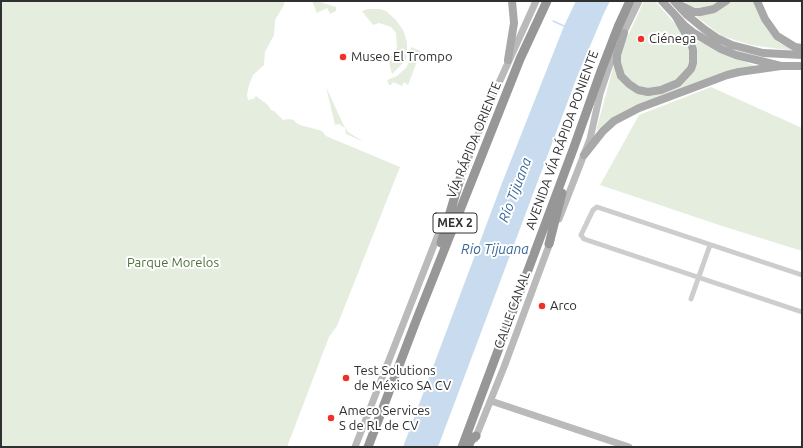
<!DOCTYPE html>
<html>
<head>
<meta charset="utf-8">
<style>
  body { margin:0 }
  #map { position:relative; width:803px; height:448px; overflow:hidden; background:#fff; font-family:Ubuntu,sans-serif }
  canvas { display:block }
  .frame { position:absolute; inset:0; border:2px solid #303030; pointer-events:none }
</style>
</head>
<body>
<div id="map">
<canvas width="803" height="448"></canvas>
<div class="frame"></div>
</div>
<script>
const g = document.querySelector('canvas').getContext('2d');
g.lineJoin = 'round';
function fill(path, color) { g.fillStyle = color; g.fill(path, 'evenodd'); }
const shape = rows => new Path2D(rows.map(r => 'M' + r).join(''));
function trace(path, color, width, dash) { g.strokeStyle = color; g.lineWidth = width; g.lineCap = dash ? 'butt' : 'round'; g.setLineDash(dash || []); g.stroke(path); }
function write(font, color, halo, rows, align = 'center') {
  g.font = font + ' Ubuntu,sans-serif'; g.lineWidth = 4; g.setLineDash([]); g.textBaseline = 'middle'; g.strokeStyle = halo; g.fillStyle = color; for (const [text, x, y, turn = 0] of rows) {
    g.save(); g.translate(x, y); g.rotate((+turn || 0) * Math.PI / 180); g.textAlign = isNaN(turn) ? turn : align; if (halo) g.strokeText(text, 0, 0); g.fillText(text, 0, 0); g.restore();
  }
}
fill(shape([
  [1,1,284,1,284,5,275,20,274,35,265,52,264,65,253,75,249,85,247,95,248,100,253,99,256,96,268,105,271,110,274,111,283,120,288,119,294,120,295,122,300,125,319,130,322,131,326,136,400,167,337,326,329,337,287,447,1,447],
  [312,1,317,1,336,7,336,11,330,14,327,8,317,13],
  [644,1,655,1,677,26,696,40,755,66,611,119,596,131,613,68],
  [684,1,754,1,767,29,774,38,781,44,802,52,751,45,722,36,698,18],
  [368,9,380,9,386,11,396,20,403,30,407,42,407,53,406,60,392,74,388,58,394,54,397,48,396,33,391,27,379,23,373,25,362,11],
  [411,47,421,51,408,85,404,82,402,86,393,82,391,85,389,85,387,80,397,76,406,68,411,58],
  [326,87,344,126,348,132,364,142,346,134,345,128,339,124,335,125],
  [711,87,802,128,802,251,725,227,600,185,639,115]
]), '#e5eede');
fill(shape([
  [576,1,610,1,604,13,577,77,438,447,403,447,502,183,564,26]
]), '#c9dcef');
trace(shape([
  [553,21,564,26]
]), '#c9dcef', 1.5);
trace(shape([
  [802,275,597,207,593,210,581,235,584,239,802,312],
  [691,299,710,245]
]), '#cdcdcd', 5);
trace(shape([
  [621,38,639,1],
  [459,183,493,96,536,1],
  [559,219,590,139,600,94,609,67,617,47],
  [491,401,629,447],
  [475,439,504,367,551,240],
  [355,447,443,222]
]), '#bababa', 7);
trace(shape([
  [662,1,684,25,694,33,721,49,736,55,781,66,802,66],
  [674,1,687,15,704,29,717,38,732,45,763,53,802,55],
  [757,1,765,19,777,36,795,47,802,48],
  [680,5,694,12,700,12,714,9,726,1],
  [624,33,617,55,617,63,621,76,629,84,638,90,648,92,661,90,678,83,691,69,693,63,693,50,691,43,675,15],
  [508,60,514,23,512,1],
  [584,155,603,131,614,121,639,108,727,75,739,72,781,66]
]), '#a8a8a8', 8);
trace(shape([
  [441,243,460,179],
  [549,244,562,193],
  [368,447,416,321,520,59,547,1],
  [462,447,574,147,601,71,618,27,630,1],
  [468,447,472,438,476,436]
]), '#979797', 9);
for (const [x, y, r, color] of [
  [641,39,4,"#f33027"],
  [343,57,4,"#f33027"],
  [542,306,4,"#f33027"],
  [346,378,4,"#f33027"],
  [331,418,4,"#f33027"]
]) { const dot = new Path2D(); dot.arc(x, y, r, 0, 2 * Math.PI); g.fillStyle = color; g.fill(dot); trace(dot, '#fff', 1.5); }
for (const [x, y, w] of [
  [455,223,44]
]) { const box = new Path2D(); box.roundRect(x - w / 2, y - 10, w, 20, 3); g.fillStyle = '#fff'; g.fill(box); trace(box, '#303030', 1); }
write('bold 12px', '#303030', null, [
  ["MEX 2",455,223]
]);
write('13px', '#303030', '#fff', [
  ["Ciénega",649,39],
  ["Museo El Trompo",351,57],
  ["Arco",550,306],
  ["Test Solutions",354,371],
  ["de México SA CV",354,386],
  ["Ameco Services",339,411],
  ["S de RL de CV",339,426]
], 'left');
write('13px', '#303030', '#fff', [
  ["VÍA RÁPIDA ORIENTE",474,140,-68],
  ["AVENIDA VÍA RÁPIDA PONIENTE",562,140,-70],
  ["CALLE CANAL",512,310,-70]
]);
write('13px', '#4d7039', '#fff', [
  ["Parque Morelos",173,263]
]);
write('italic 14px', '#37689a', '#fff', [
  ["Río Tijuana",515,190,-69],
  ["Rio Tijuana",495,249]
]);
</script>
</body>
</html>
